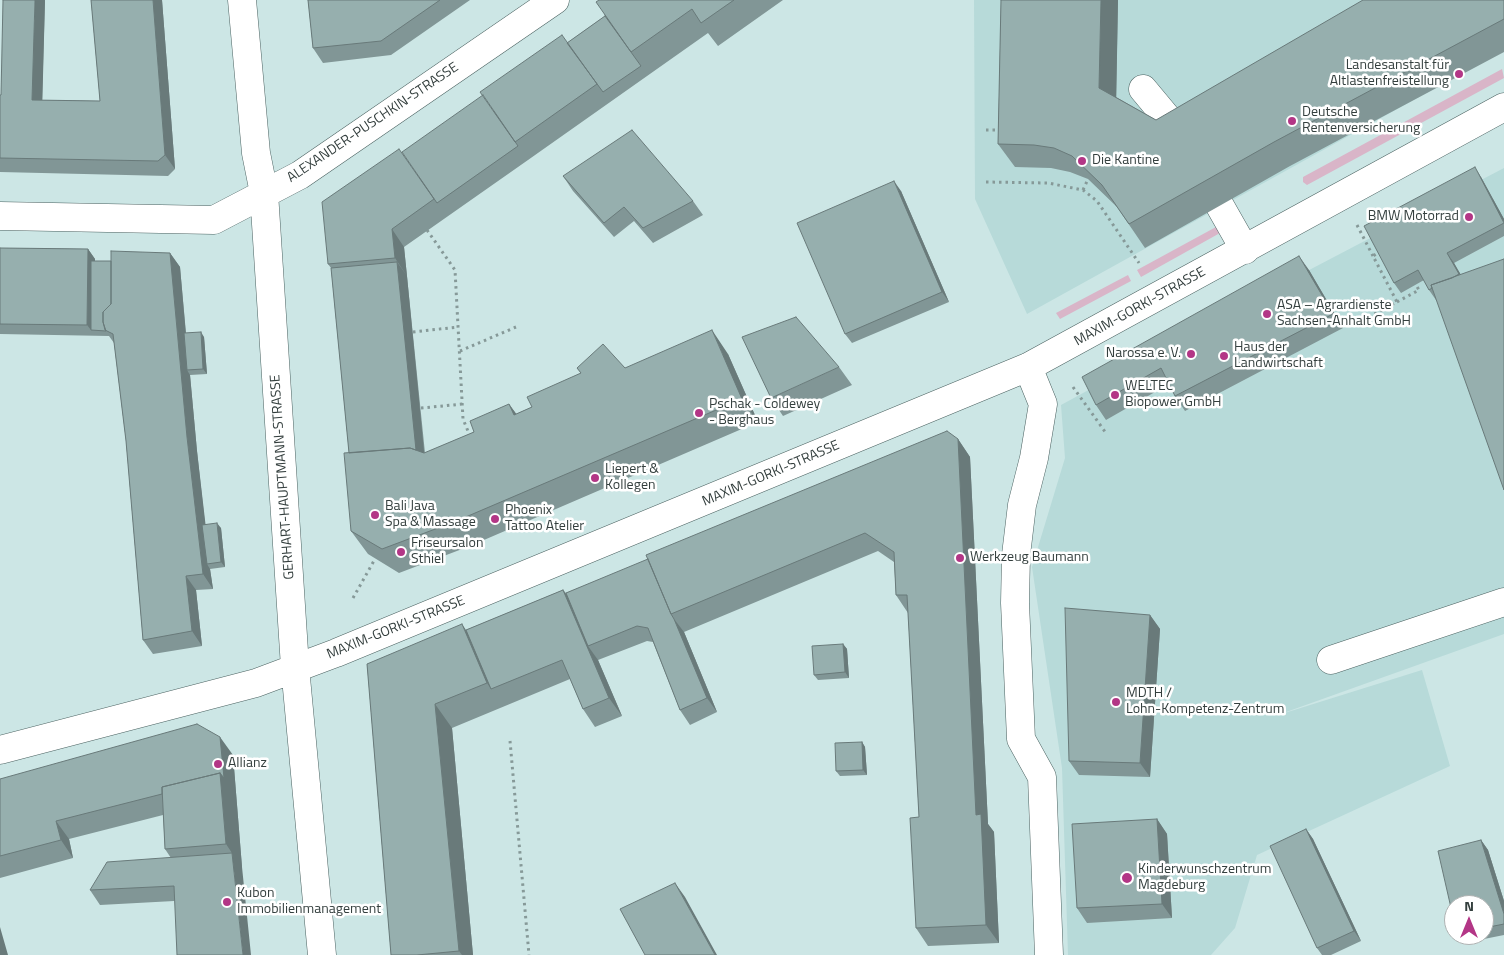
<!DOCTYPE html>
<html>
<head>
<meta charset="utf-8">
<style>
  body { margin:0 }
  #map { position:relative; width:1504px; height:955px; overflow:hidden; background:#cce6e5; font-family:"Titillium Web",sans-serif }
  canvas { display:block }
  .north { position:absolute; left:1444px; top:895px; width:50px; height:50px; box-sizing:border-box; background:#fff; border:1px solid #aeb2b2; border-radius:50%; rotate:0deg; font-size:14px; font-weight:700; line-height:20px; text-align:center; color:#343f3e }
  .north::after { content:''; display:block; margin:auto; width:18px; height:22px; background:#b33686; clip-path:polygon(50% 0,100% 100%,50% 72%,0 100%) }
</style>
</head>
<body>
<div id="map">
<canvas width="1504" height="955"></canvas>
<div class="north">N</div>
</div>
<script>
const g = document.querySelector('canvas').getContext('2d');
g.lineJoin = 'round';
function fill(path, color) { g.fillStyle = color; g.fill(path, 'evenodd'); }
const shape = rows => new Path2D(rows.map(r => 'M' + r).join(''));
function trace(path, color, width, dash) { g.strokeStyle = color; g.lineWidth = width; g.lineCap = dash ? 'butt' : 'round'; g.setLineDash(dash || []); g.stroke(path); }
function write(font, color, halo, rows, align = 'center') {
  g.font = font + ' "Titillium Web",sans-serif'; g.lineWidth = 5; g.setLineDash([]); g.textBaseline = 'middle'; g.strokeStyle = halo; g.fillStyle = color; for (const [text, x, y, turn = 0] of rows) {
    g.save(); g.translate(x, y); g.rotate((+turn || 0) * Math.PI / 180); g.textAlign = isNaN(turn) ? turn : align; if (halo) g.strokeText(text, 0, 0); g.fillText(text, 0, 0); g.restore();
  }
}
fill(shape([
  [974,0,1504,0,1504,50,1027,314,975,199],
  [1504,168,1504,634,1275,716,1422,670,1450,766,1257,855,1235,928,1211,955,1068,955,1062,768,1032,567,1065,458,1061,405,1313,268]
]), '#b7dad9');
fill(shape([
  [1502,69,1504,78,1307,185,1303,182,1303,177],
  [1216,227,1220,233,1141,277,1137,270],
  [1128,275,1131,281,1060,319,1056,313]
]), '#d9b5c8');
const minor = shape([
  [242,0,256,153,264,193,295,667,322,955],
  [1143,89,1183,137],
  [1220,206,1245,250],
  [0,216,214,220,300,175,555,0],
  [1028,367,1043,404,1034,458,1022,505,1016,555,1015,603,1021,739,1042,777,1049,955],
  [1331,660,1504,602],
  [0,750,256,683,336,653,1028,367,1504,107]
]);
trace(minor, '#4b6261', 29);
trace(shape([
  [986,130,1001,130],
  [986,182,1048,183,1083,190,1097,201,1139,263],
  [1083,190,1088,179],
  [1357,225,1373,256],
  [427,230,455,270,463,419,470,436],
  [1397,302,1419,290,1416,285],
  [1363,320,1397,302,1373,256,1379,252],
  [413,332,458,327],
  [460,351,516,327],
  [1073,387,1106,433],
  [421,408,463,404],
  [353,598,375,559],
  [510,741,529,955]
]), '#869998', 3, [2.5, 4]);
trace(minor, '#fff', 28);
fill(shape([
  [45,0,42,100,100,101,91,0,162,0,175,169,168,176,0,172,0,95,1,95],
  [308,0,470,0,391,55,323,63,313,48],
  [599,0,783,0,718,46,708,33,528,160,527,158,528,160,404,247,425,453,474,432,509,404,516,414,532,407,581,373,577,368,625,368,728,354,758,422,470,546,399,573,368,554,351,531,349,453,331,268,328,264,567,43,605,16],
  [1001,0,1118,0,1116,97,1156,120,1504,0,1504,52,1290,166,1145,248,1117,207,1088,179,1070,172,1051,168,1015,167,998,144],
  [563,176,693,201,703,215,653,243,634,221,614,237,573,191],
  [1481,177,1504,219,1504,236,1454,263,1461,275,1436,300,1429,290,1424,280,1401,293,1394,283],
  [901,191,949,302,852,343,845,334],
  [0,248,88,249,95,259,95,261,111,261,170,253,180,267,186,333,204,337,207,374,190,375,197,451,205,524,221,528,225,567,210,569,213,589,196,590,202,646,153,654,143,640,126,441,114,343,109,336,0,334],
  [1309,270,1343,328,1185,411,1175,396,1169,384,1106,420,1096,405],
  [839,367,852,385,783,416,771,398],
  [958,439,970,457,988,824,994,832,999,943,928,946,916,928,919,817,908,613,896,595,894,562,878,551,684,632,717,712,690,725,680,710,653,642,647,641,598,660,622,716,595,727,583,709,570,679,452,728,473,955,391,955,367,664,466,630,563,590,566,593],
  [1150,615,1160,629,1150,777,1079,775,1069,761],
  [843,644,847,649,849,678,818,680,814,675],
  [862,742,865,747,867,775,840,776,836,771],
  [233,755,242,867,174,901,100,905,90,890,171,858,165,849,163,815,69,839,73,858,0,878,0,779],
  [1157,819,1167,834,1172,918,1087,923,1077,908],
  [1306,829,1313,839,1361,941,1331,955,1322,955,1317,948],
  [1481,840,1488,850,1504,901,1504,935,1464,943,1458,935,1484,935,1484,905]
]), '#819696');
fill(shape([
  [35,0,45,0,42,114,32,100],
  [153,0,162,0,175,169,165,155],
  [1101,0,1118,0,1116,111,1099,88],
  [1475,167,1481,177,1504,219,1504,223],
  [894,181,901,191,949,302,942,292],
  [392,229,404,247,407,276,395,258],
  [88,249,95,259,94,330,91,330,87,325],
  [170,253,180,267,189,370,187,370,190,375,197,451,210,563,207,564,210,569,213,589,203,574,187,437],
  [1447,253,1454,263,1466,284,1459,274],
  [1299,256,1309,270,1343,328,1333,314],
  [397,262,407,276,426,472,416,457],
  [712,330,728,354,758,422,742,399],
  [201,332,204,337,207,374,203,369],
  [509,404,526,427,514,415],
  [958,439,970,457,988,824,994,832,999,943,986,925,976,815],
  [217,523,221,528,225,567,221,562],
  [186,576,196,590,202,646,192,631],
  [563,590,576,608,588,646,598,660,622,716,609,698],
  [1150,615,1160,629,1150,777,1140,763],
  [674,619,684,632,717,712,707,698],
  [462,624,478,648,491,689,487,683],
  [843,644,847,649,849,678,845,672],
  [435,704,452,728,473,955,462,955,459,951],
  [220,737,233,755,242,867,251,955,243,955,232,853,226,844,220,773],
  [862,742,865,747,867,775,863,770],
  [1157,819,1167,834,1172,918,1162,904],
  [56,821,69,839,73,858,61,840],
  [1306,829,1313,839,1361,941,1354,931],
  [1481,840,1488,850,1504,901,1504,914],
  [675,883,685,897,717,955,715,955],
  [0,927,8,955,0,955]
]), '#697a7a');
const building = shape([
  [3,0,35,0,32,100,100,101,91,0,153,0,165,155,158,161,0,158,0,95,1,95,3,0],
  [308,0,440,0,381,41,313,48,308,0],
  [599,0,734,0,701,23,692,9,631,52,596,2,599,0],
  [1001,0,1101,0,1099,88,1156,120,1363,0,1504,0,1504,19,1274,142,1129,224,1102,185,1072,156,1054,148,1034,145,998,144,1001,0],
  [605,16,641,66,603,92,567,43,605,16],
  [562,35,597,84,515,142,480,92,562,35],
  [483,95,518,146,437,203,402,152,483,95],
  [632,130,693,201,643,228,624,207,604,223,563,176,632,130],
  [399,149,434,199,392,229,395,258,328,264,322,202,399,149],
  [1475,167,1504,223,1447,253,1459,274,1452,278,1431,285,1432,288,1429,290,1418,270,1394,283,1364,226,1475,167],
  [894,181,942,292,845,334,797,223,894,181],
  [0,248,88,249,87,325,0,324,0,248],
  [111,251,170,253,187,437,203,574,186,576,192,631,143,640,126,441,113,334,105,330,103,322,103,312,111,304,111,251],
  [1299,256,1333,314,1175,396,1161,368,1096,405,1082,377,1299,256],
  [1504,259,1504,490,1431,285,1504,259],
  [91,261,111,261,111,304,103,312,103,322,106,331,91,330,91,261],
  [397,262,416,450,410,448,349,453,331,268,397,262],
  [796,317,839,367,771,398,742,337,796,317],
  [712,330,742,399,454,522,382,549,351,531,344,453,410,448,424,453,474,432,470,421,509,404,514,415,532,407,527,397,581,373,577,368,603,344,625,368,712,330],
  [201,332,203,369,187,370,184,333,201,332],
  [947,431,958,439,976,815,981,814,986,925,916,928,910,818,919,817,907,595,896,595,894,552,865,533,671,614,646,555,947,431],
  [217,523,221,562,207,564,202,525,217,523],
  [648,559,671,614,674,619,707,698,680,710,648,628,637,626,588,646,566,593,648,559],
  [563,590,609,698,583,709,562,660,491,689,466,630,563,590],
  [1065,608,1150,615,1140,763,1069,761,1065,608],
  [462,624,487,683,435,704,459,951,417,955,391,955,367,664,462,624],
  [843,644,845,672,814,675,812,646,843,644],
  [197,724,220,737,224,778,220,773,162,787,162,794,56,821,61,840,0,856,0,779,197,724],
  [862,742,863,770,836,771,835,743,862,742],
  [220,773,226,844,165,849,162,787,220,773],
  [1157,819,1162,904,1077,908,1072,824,1157,819],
  [1306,829,1354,931,1317,948,1270,846,1306,829],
  [1481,840,1504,914,1504,924,1484,928,1484,905,1454,905,1454,921,1438,851,1481,840],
  [232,853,243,955,177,955,174,886,90,890,107,862,232,853],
  [675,883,715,955,645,955,620,909,675,883]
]);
fill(building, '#96afae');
trace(building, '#697a7a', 1);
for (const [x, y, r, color] of [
  [1459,74,5,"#b33686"],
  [1292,121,5,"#b33686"],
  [1082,161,5,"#b33686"],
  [1469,217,5,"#b33686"],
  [1267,314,5,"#b33686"],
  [1191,354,5,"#b33686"],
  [1224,356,5,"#b33686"],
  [1115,395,5,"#b33686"],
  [699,413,5,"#b33686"],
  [595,478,5,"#b33686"],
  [375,515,5,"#b33686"],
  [495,519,5,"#b33686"],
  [401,552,5,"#b33686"],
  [960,558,5,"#b33686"],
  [1116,702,5,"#b33686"],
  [218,764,5,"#b33686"],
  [1127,878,6,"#b33686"],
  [227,902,5,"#b33686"]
]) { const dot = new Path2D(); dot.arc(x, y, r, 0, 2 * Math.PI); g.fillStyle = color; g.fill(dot); trace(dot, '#fff', 2); }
write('14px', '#343f3e', '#fff', [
  ["Landesanstalt für",1449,66,"right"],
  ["Altlastenfreistellung",1449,82,"right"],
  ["Deutsche",1302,113],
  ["Rentenversicherung",1302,129],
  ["Die Kantine",1092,161],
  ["BMW Motorrad",1459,217,"right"],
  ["ASA – Agrardienste",1277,306],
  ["Sachsen-Anhalt GmbH",1277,322],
  ["Haus der",1234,348],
  ["Landwirtschaft",1234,364],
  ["Narossa e. V.",1181,354,"right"],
  ["WELTEC",1125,387],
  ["Biopower GmbH",1125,403],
  ["Pschak - Coldewey",709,405],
  ["- Berghaus",709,421],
  ["Liepert &",605,470],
  ["Kollegen",605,486],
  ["Bali Java",385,507],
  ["Spa & Massage",385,523],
  ["Phoenix",505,511],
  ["Tattoo Atelier",505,527],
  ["Friseursalon",411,544],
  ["Sthiel",411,560],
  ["Werkzeug Baumann",970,558],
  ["MDTH /",1126,694],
  ["Lohn-Kompetenz-Zentrum",1126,710],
  ["Allianz",228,764],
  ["Kinderwunschzentrum",1138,870],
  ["Magdeburg",1138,886],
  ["Kubon",237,894],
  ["Immobilienmanagement",237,910]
], 'left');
write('14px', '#343f3e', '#fff', [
  ["ALEXANDER-PUSCHKIN-STRASSE",373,123,-34],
  ["MAXIM-GORKI-STRASSE",1140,307,-29],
  ["MAXIM-GORKI-STRASSE",771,474,-23],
  ["GERHART-HAUPTMANN-STRASSE",283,477,-94],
  ["MAXIM-GORKI-STRASSE",396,628,-22]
]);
</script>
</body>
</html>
